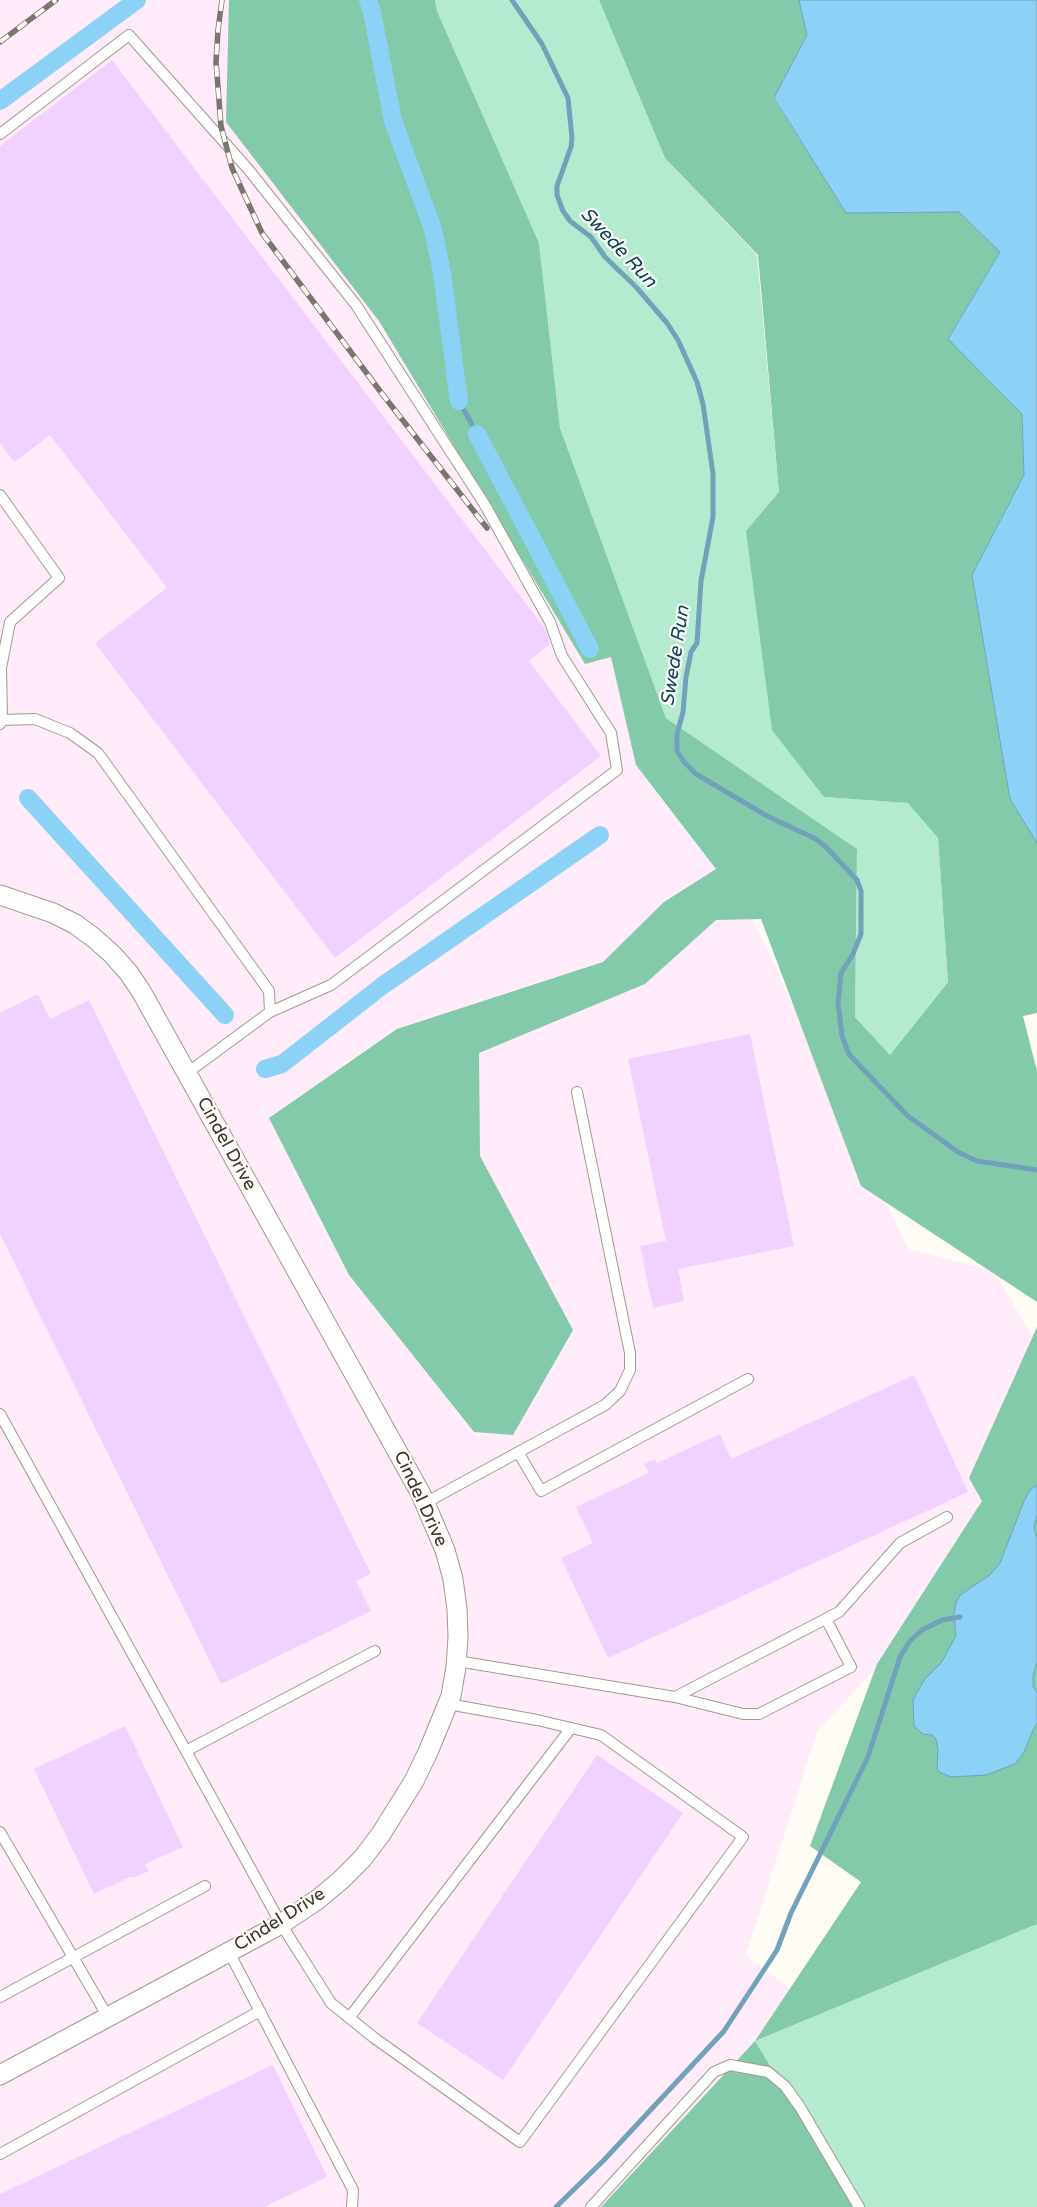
<!DOCTYPE html>
<html>
<head>
<meta charset="utf-8">
<style>
  body { margin:0 }
  canvas { display:block; background:#fffbf5 }
</style>
</head>
<body>
<canvas width="1037" height="2207"></canvas>
<script>
const g = document.querySelector('canvas').getContext('2d');
g.lineJoin = 'round';
function fill(path, color) { g.fillStyle = color; g.fill(path, 'evenodd'); }
const shape = rows => new Path2D(rows.map(r => 'M' + r).join(''));
function trace(path, color, width, dash) { g.strokeStyle = color; g.lineWidth = width; g.lineCap = dash ? 'butt' : 'round'; g.setLineDash(dash || []); g.stroke(path); }
function write(font, color, halo, rows, align = 'center') {
  g.font = font + ' "Varela Round",sans-serif'; g.lineWidth = 4.5; g.setLineDash([]); g.textBaseline = 'middle'; g.strokeStyle = halo; g.fillStyle = color; for (const [text, x, y, turn = 0] of rows) {
    g.save(); g.translate(x, y); g.rotate((+turn || 0) * Math.PI / 180); g.textAlign = isNaN(turn) ? turn : align; if (halo) g.strokeText(text, 0, 0); g.fillText(text, 0, 0); g.restore();
  }
}
fill(shape([
  [0,0,385,0,562,532,755,924,908,1249,994,1271,1037,1344,1012,1519,817,1732,746,1955,823,2015,1037,2207,0,2207]
]), '#ffebfa');
fill(shape([
  [435,0,599,0,665,158,757,255,779,492,746,532,824,797,909,803,938,838,948,982,890,1055,855,1017,857,849,666,718,560,428,539,243,437,11],
  [1037,1924,1037,2207,855,2207,755,2041]
]), '#b3ead0');
fill(shape([
  [229,0,435,0,437,11,539,243,560,428,666,718,857,849,855,1017,890,1055,948,982,938,838,908,803,824,797,772,730,746,531,779,492,758,255,665,158,599,0,799,0,807,35,774,99,846,212,959,212,1000,252,948,339,1022,414,1024,475,972,575,1010,799,1037,843,1037,1013,1023,1016,1037,1071,1037,1302,861,1186,761,919,716,920,645,984,479,1053,480,1156,573,1330,513,1435,474,1432,349,1275,269,1118,397,1029,603,962,664,902,716,869,636,765,611,657,585,664,379,321,226,122],
  [1037,1327,1037,1924,755,2041,855,2207,601,2207,755,2041,861,1882,810,1846,877,1664,982,1501,969,1478]
]), '#82caaa');
const water = shape([
  [799,0,1037,0,1037,843,1010,799,972,575,1024,475,1022,414,948,339,1000,252,959,212,846,213,774,98,807,35,799,0],
  [1037,1485,1037,1515,1034,1527,1037,1539,1037,1662,1033,1675,1033,1686,1037,1693,1037,1723,1033,1730,1024,1752,1015,1764,986,1775,951,1777,939,1772,937,1768,938,1750,936,1739,932,1735,923,1734,914,1726,913,1700,924,1680,941,1663,956,1636,954,1614,956,1603,960,1595,990,1575,1000,1563,1024,1501,1030,1490,1037,1485]
]);
fill(water, '#8cd1f6');
trace(water, '#72a2ba', 1);
trace(shape([
  [512,0,542,44,568,98,572,138,571,147,557,186,557,195,563,211,570,221,591,237,605,257,637,288,667,323,678,340,697,382,703,404,713,474,713,517,701,581,697,643,691,652,686,677,683,712,677,734,677,751,684,762,696,774,767,816,816,839,826,847,857,880,861,891,861,934,853,954,841,973,838,1003,842,1036,849,1054,859,1065,908,1116,958,1152,977,1161,1037,1170],
  [459,401,477,434],
  [556,2207,604,2160,724,2031,777,1950,791,1913,868,1757,900,1657,910,1641,922,1630,942,1620,960,1617]
]), '#72a2ba', 5);
trace(shape([
  [368,0,372,12,393,121,433,229,442,273,459,401],
  [0,101,137,0],
  [477,434,590,649],
  [28,798,225,1015],
  [265,1069,282,1064,382,986,600,835]
]), '#8cd1f6', 18);
fill(shape([
  [112,60,546,630,550,644,529,661,601,756,335,958,95,643,167,588,50,435,14,462,0,443,0,146],
  [38,994,50,1019,89,1000,371,1574,356,1581,371,1611,221,1684,0,1234,0,1013],
  [750,1034,794,1246,678,1269,684,1301,653,1308,640,1246,666,1241,628,1059],
  [914,1375,968,1492,608,1658,561,1558,593,1543,576,1507,649,1473,644,1464,655,1459,657,1463,720,1434,731,1459],
  [125,1726,183,1847,145,1864,149,1871,133,1878,132,1876,94,1894,34,1769],
  [597,1755,683,1813,503,2080,417,2023],
  [273,2065,327,2177,264,2207,0,2207,0,2194]
]), '#f1d1ff');
const lane = shape([
  [0,134,129,35,248,169,356,305,485,505,550,622,562,656,611,733,617,770,331,985,270,1012,187,1073],
  [0,495,59,578,10,622,1,668,2,720,0,724],
  [2,720,35,719,70,733,98,753,269,991,270,1012],
  [0,1414,186,1751,375,1651],
  [518,1452,541,1491,748,1379],
  [425,1503,605,1405,620,1391,630,1370,630,1353,577,1092],
  [457,1661,675,1697,839,1612,900,1543,947,1517],
  [675,1697,743,1714,759,1714,851,1667,826,1619],
  [186,1751,281,1924,331,2003,373,2037,520,2142,743,1837,601,1735,537,1720,448,1704],
  [0,1832,108,2017],
  [229,1952,353,2190,352,2207],
  [0,1997,205,1886],
  [349,2018,571,1728],
  [0,2154,260,2011],
  [591,2207,714,2072,730,2065,768,2072,785,2086,800,2107,859,2207]
]);
const street = shape([
  [0,895,53,913,75,924,94,938,112,954,128,972,141,991,421,1494,445,1550,453,1579,457,1609,458,1637,456,1667,451,1696,428,1752,414,1781,381,1834,362,1859,341,1880,317,1900,281,1924,0,2075]
]);
trace(lane, '#a29a8c', 12);
trace(street, '#a29a8c', 21);
trace(lane, '#fff', 10);
trace(street, '#fff', 19);
const rail = shape([
  [222,0,218,30,216,62,221,126,232,168,262,233,383,395,487,528],
  [0,42,56,0]
]);
trace(rail, '#797670', 5.5);
trace(rail, '#fffbf5', 4, [11]);
write('18px', '#36332d', '#fffbf5', [
  ["Cindel Drive",226,1144,61],
  ["Cindel Drive",420,1499,65],
  ["Cindel Drive",280,1920,-32]
]);
write('italic 19px', '#09445d', '#fffbf5', [
  ["Swede Run",618,248,47],
  ["Swede Run",676,656,-81]
]);
</script>
</body>
</html>
